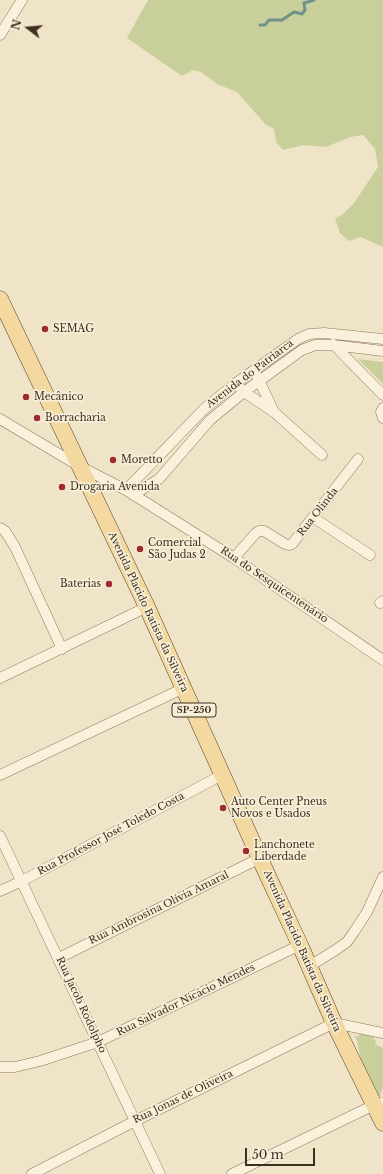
<!DOCTYPE html>
<html>
<head>
<meta charset="utf-8">
<style>
  body { margin:0 }
  #map { position:relative; width:383px; height:1174px; overflow:hidden; background:#f0e4c8; font-family:"Libre Baskerville",serif }
  canvas { display:block }
  .north { position:absolute; left:8px; top:8px; width:40px; height:40px; -webkit-text-stroke:3px #f7eed8; paint-order:stroke; rotate:286deg; font-size:11px; font-weight:700; line-height:16px; text-align:center; color:#3d2e20 }
  .north::after { content:''; display:block; margin:auto; width:14px; height:18px; background:#3d2e20; clip-path:polygon(50% 0,100% 100%,50% 72%,0 100%) }
  .scale { position:absolute; left:245px; top:1148px; width:70px; height:18px; box-sizing:border-box; border:2px solid #3d2e20; border-top:0; padding-left:5px; font-size:12px; line-height:14px; white-space:nowrap; color:#3d2e20; -webkit-text-stroke:3px #f7eed8; paint-order:stroke }
</style>
</head>
<body>
<div id="map">
<canvas width="383" height="1174"></canvas>
<div class="north">N</div>
<div class="scale">50 m</div>
</div>
<script>
const g = document.querySelector('canvas').getContext('2d');
g.lineJoin = 'round';
function fill(path, color) { g.fillStyle = color; g.fill(path, 'evenodd'); }
const shape = rows => new Path2D(rows.map(r => 'M' + r).join(''));
function trace(path, color, width, dash) { g.strokeStyle = color; g.lineWidth = width; g.lineCap = dash ? 'butt' : 'round'; g.setLineDash(dash || []); g.stroke(path); }
function write(font, color, halo, rows, align = 'center') {
  g.font = font + ' "Libre Baskerville",serif'; g.lineWidth = 3.5; g.setLineDash([]); g.textBaseline = 'middle'; g.strokeStyle = halo; g.fillStyle = color; for (const [text, x, y, turn = 0] of rows) {
    g.save(); g.translate(x, y); g.rotate((+turn || 0) * Math.PI / 180); g.textAlign = isNaN(turn) ? turn : align; if (halo) g.strokeText(text, 0, 0); g.fillText(text, 0, 0); g.restore();
  }
}
fill(shape([
  [148,0,383,0,383,247,361,237,349,241,340,233,335,218,342,215,354,203,378,167,375,149,363,135,350,137,326,147,303,145,283,150,276,142,274,129,266,125,237,92,217,84,201,72,193,70,182,76,127,38],
  [358,359,383,362,383,384],
  [360,1033,371,1034,376,1041,375,1044,383,1048,383,1087,380,1097,369,1086,362,1066,357,1041,354,1035,358,1037]
]), '#c9cf9b');
trace(shape([
  [260,25,265,25,269,20,282,20,294,12,302,14,305,10,304,3,314,0]
]), '#6f938a', 3);
const street = shape([
  [0,35,22,0],
  [333,344,383,395],
  [257,376,274,412],
  [240,388,244,392,274,412,322,455],
  [383,408,381,412,383,418],
  [0,419,79,466,126,490,234,558,383,660],
  [126,490,204,409,236,383,298,339,309,334,324,333,383,339],
  [133,495,159,479,210,420,244,392,302,350,315,345,333,345,383,351],
  [314,518,370,555],
  [0,528,5,531,15,547,62,649],
  [234,558,255,534,259,531,264,531,285,544,289,545,292,544,358,459],
  [380,603,383,601],
  [0,678,147,607],
  [0,775,184,688],
  [0,836,160,1174],
  [0,891,22,881,222,775],
  [59,958,260,858],
  [310,966,337,949,347,942,354,932,367,912,383,877],
  [0,1067,15,1067,40,1061,98,1042,300,945],
  [32,1174,135,1121,334,1023,383,1033],
  [232,1174,374,1105,383,1103]
]);
const primary = shape([
  [0,299,147,607,266,872,300,945,334,1023,383,1123]
]);
trace(street, '#8d765c', 11);
trace(primary, '#5b4430', 17);
trace(street, '#faf1dc', 10);
trace(primary, '#f3d9a0', 16);
for (const [x, y, r, color] of [
  [45,329,4,"#9e2a2b"],
  [26,397,4,"#9e2a2b"],
  [37,418,4,"#9e2a2b"],
  [113,460,4,"#9e2a2b"],
  [62,487,4,"#9e2a2b"],
  [140,549,4,"#9e2a2b"],
  [109,584,4,"#9e2a2b"],
  [223,808,4,"#9e2a2b"],
  [246,851,4,"#9e2a2b"]
]) { const dot = new Path2D(); dot.arc(x, y, r, 0, 2 * Math.PI); g.fillStyle = color; g.fill(dot); trace(dot, '#f7eed8', 1.5); }
for (const [x, y, w] of [
  [194,710,44]
]) { const box = new Path2D(); box.roundRect(x - w / 2, y - 7, w, 14, 3); g.fillStyle = '#f7eed8'; g.fill(box); trace(box, '#3d2e20', 1); }
write('bold 9px', '#3d2e20', null, [
  ["SP-250",194,710]
]);
write('10px', '#3d2e20', '#f7eed8', [
  ["SEMAG",53,329],
  ["Mecânico",34,397],
  ["Borracharia",45,418],
  ["Moretto",121,460],
  ["Drogaria Avenida",70,487],
  ["Comercial",148,543],
  ["São Judas 2",148,555],
  ["Baterias",101,584,"right"],
  ["Auto Center Pneus",231,802],
  ["Novos e Usados",231,814],
  ["Lanchonete",254,845],
  ["Liberdade",254,857]
], 'left');
write('10px', '#3d2e20', '#f7eed8', [
  ["Avenida do Patriarca",250,374,-37],
  ["Rua Olinda",318,512,-52],
  ["Rua do Sesquicentenário",274,585,34],
  ["Avenida Placido Batista da Silveira",148,612,65],
  ["Rua Professor José Toledo Costa",111,834,-28],
  ["Rua Ambrosina Olívia Amaral",159,908,-26],
  ["Avenida Placido Batista da Silveira",302,951,66],
  ["Rua Salvador Nicácio Mendes",186,1000,-26],
  ["Rua Jacob Rodolpho",81,1005,65],
  ["Rua Jonas de Oliveira",183,1097,-26]
]);
</script>
</body>
</html>
